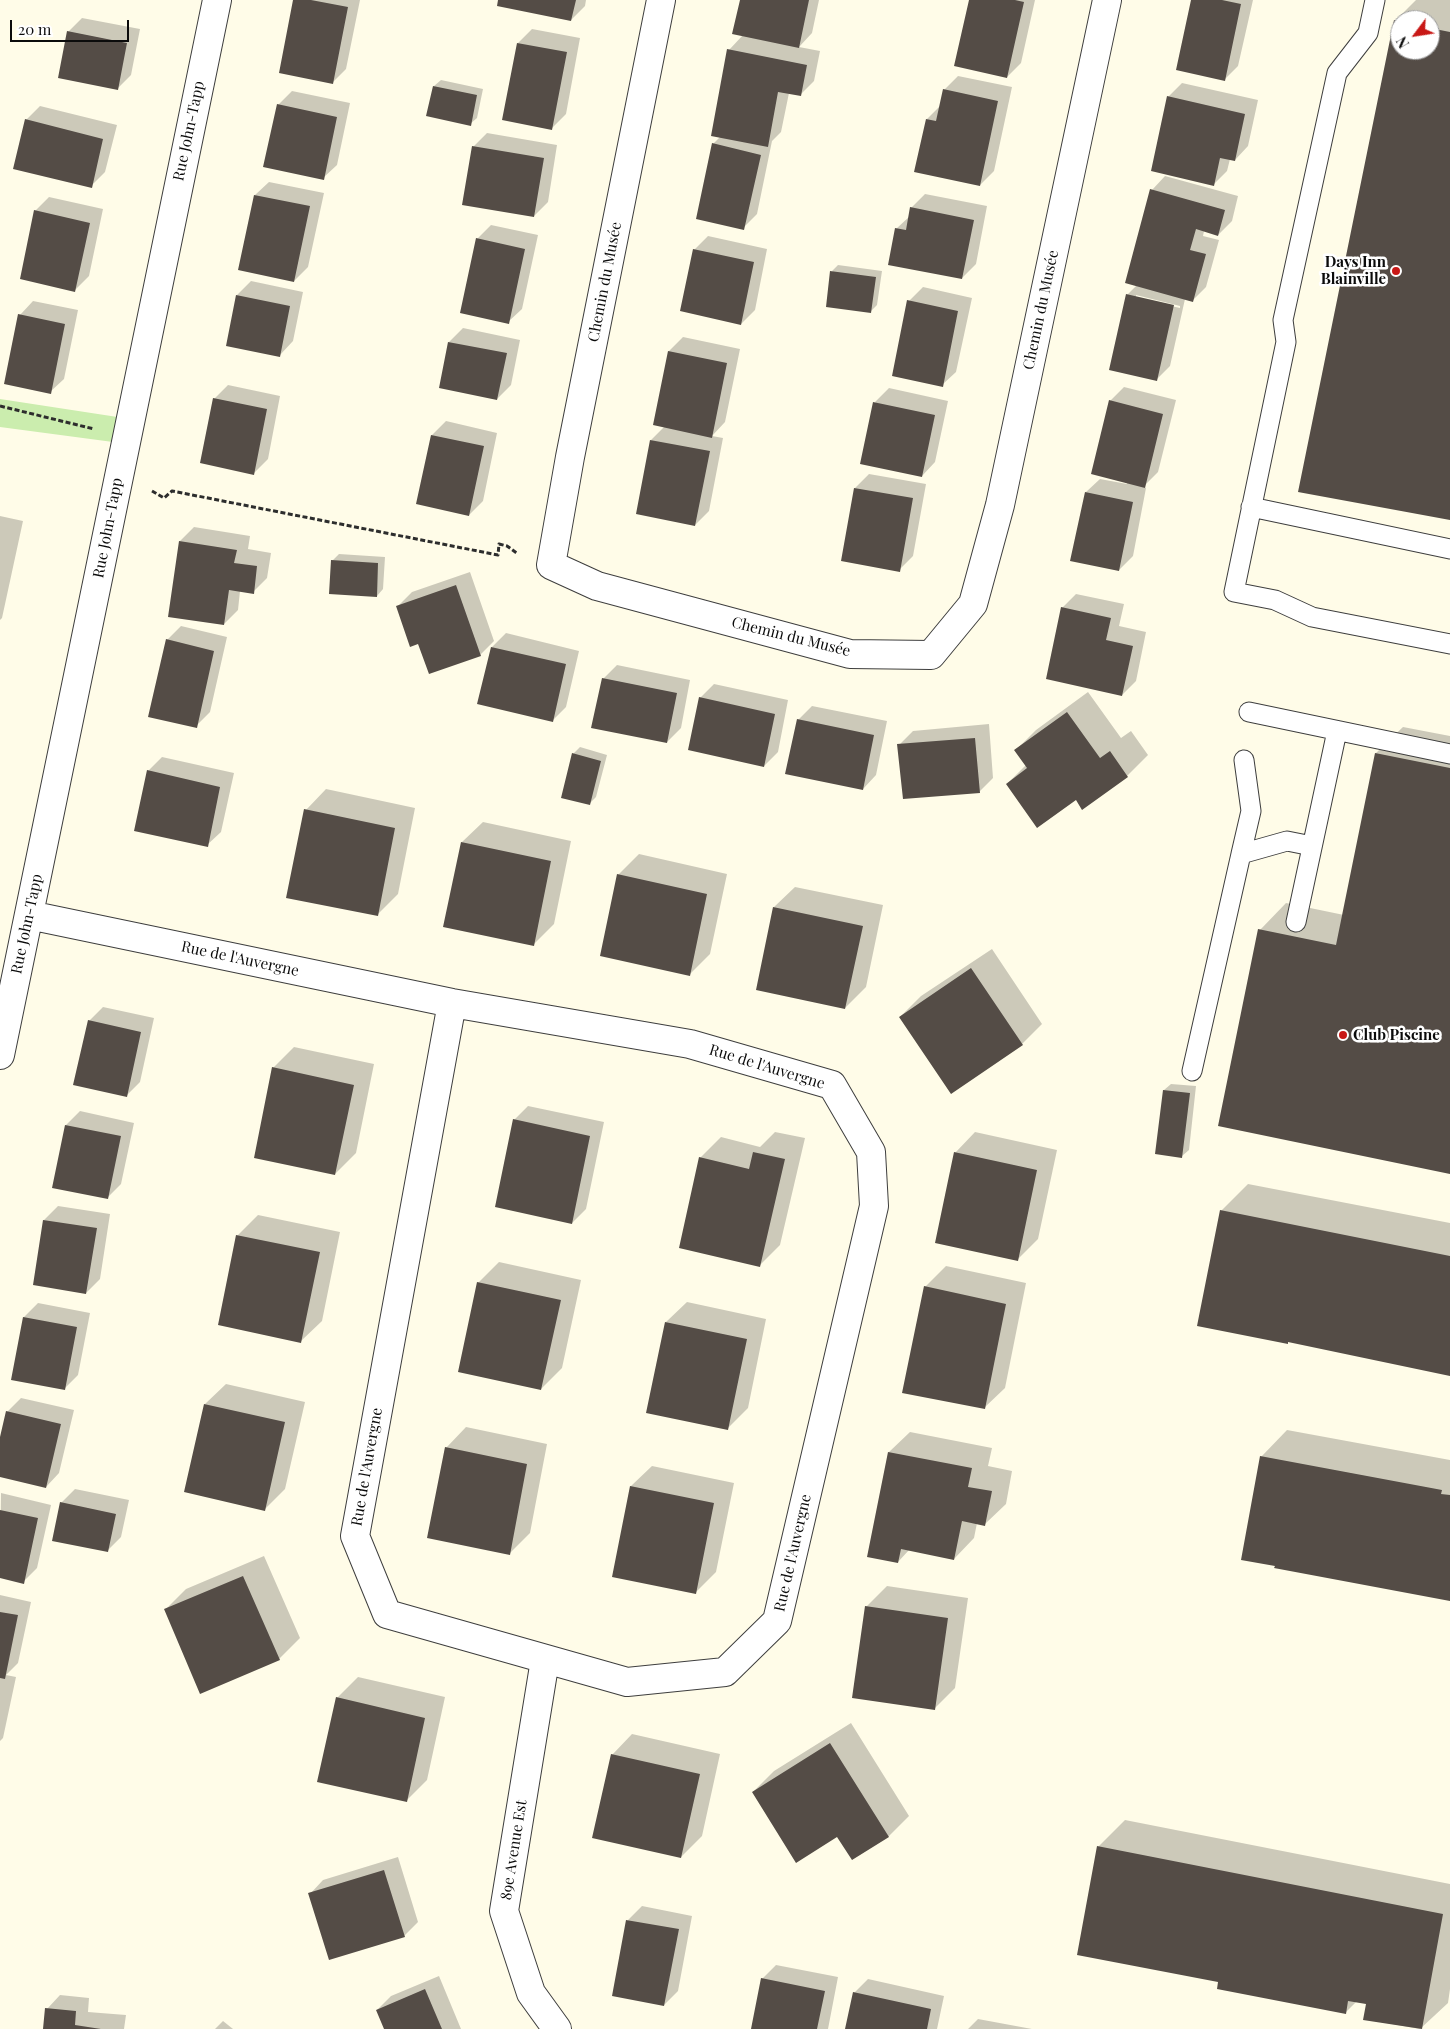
<!DOCTYPE html>
<html>
<head>
<meta charset="utf-8">
<style>
  body { margin:0 }
  #map { position:relative; width:1450px; height:2029px; overflow:hidden; background:#fffce8; font-family:"Playfair Display",serif }
  canvas { display:block }
  .north { position:absolute; left:1390px; top:10px; width:50px; height:50px; box-sizing:border-box; background:#fff; border:1px solid #9d9d9d; border-radius:50%; rotate:239deg; font-size:14px; font-weight:700; line-height:20px; text-align:center; color:#0b0b0b }
  .north::after { content:''; display:block; margin:auto; width:18px; height:22px; background:#c81816; clip-path:polygon(50% 0,100% 100%,50% 72%,0 100%) }
  .scale { position:absolute; left:10px; top:20px; width:119px; height:22px; box-sizing:border-box; border:2px solid #0b0b0b; border-top:0; padding-left:6px; font-size:15px; line-height:18px; white-space:nowrap; color:#0b0b0b; -webkit-text-stroke:4px #fff; paint-order:stroke }
</style>
</head>
<body>
<div id="map">
<canvas width="1450" height="2029"></canvas>
<div class="north">N</div>
<div class="scale">20 m</div>
</div>
<script>
const g = document.querySelector('canvas').getContext('2d');
g.lineJoin = 'round';
function fill(path, color) { g.fillStyle = color; g.fill(path, 'evenodd'); }
const shape = rows => new Path2D(rows.map(r => 'M' + r).join(''));
function trace(path, color, width, dash) { g.strokeStyle = color; g.lineWidth = width; g.lineCap = dash ? 'butt' : 'round'; g.setLineDash(dash || []); g.stroke(path); }
function write(font, color, halo, rows, align = 'center') {
  g.font = font + ' "Playfair Display",serif'; g.lineWidth = 5; g.setLineDash([]); g.textBaseline = 'middle'; g.strokeStyle = halo; g.fillStyle = color; for (const [text, x, y, turn = 0] of rows) {
    g.save(); g.translate(x, y); g.rotate((+turn || 0) * Math.PI / 180); g.textAlign = isNaN(turn) ? turn : align; if (halo) g.strokeText(text, 0, 0); g.fillText(text, 0, 0); g.restore();
  }
}
fill(shape([
  [0,399,124,418,113,442,0,427]
]), '#cbedae');
fill(shape([
  [294,0,360,0,346,69,332,83],
  [499,0,586,0,585,6,571,20],
  [741,0,819,0,812,33,799,47,820,51,814,81,800,95,789,93,781,132,772,141,757,214,743,228,713,144,721,136,729,50,743,35],
  [970,0,1035,0,1021,63,1007,77],
  [1192,0,1253,0,1238,66,1224,80],
  [1416,0,1450,0,1450,518,1395,21],
  [1400,20,1430,20,1430,50,1400,50],
  [82,18,140,29,131,75,117,89,68,32],
  [532,29,580,38,566,114,552,128,518,43],
  [958,76,1012,87,994,171,980,185,927,119,941,105,944,90],
  [441,80,483,89,477,118,470,124,434,86],
  [1182,83,1258,100,1248,146,1235,160,1230,159,1227,171,1213,185,1168,97],
  [292,91,350,103,337,165,323,178,278,105],
  [40,106,117,125,105,172,91,186,26,120],
  [487,133,557,145,548,202,534,216,473,147],
  [1165,176,1238,196,1232,221,1218,235,1204,231,1203,236,1219,240,1206,287,1192,301,1185,299,1170,366,1156,380,1127,295,1137,285,1152,190],
  [1136,295,1180,306,1180,308,1136,298],
  [269,182,324,193,308,267,294,281,255,195],
  [925,194,987,206,976,264,962,278,896,229,910,216,911,208],
  [49,197,103,209,89,276,75,290,35,211],
  [491,225,538,235,522,309,508,322,477,239],
  [708,236,767,249,755,310,741,324,694,250],
  [838,265,882,271,877,305,871,311,832,271],
  [251,281,303,292,293,341,280,355,237,295],
  [923,287,972,298,956,372,942,385,909,301],
  [33,301,78,310,64,379,50,392,20,315],
  [463,328,520,340,511,385,497,399,449,342],
  [683,337,740,349,725,422,712,436,723,438,709,511,695,525,651,440,665,426,669,351],
  [228,385,280,396,268,459,254,473,214,399],
  [1124,387,1176,400,1158,472,1143,487,1146,488,1133,556,1119,570,1086,492,1100,479,1127,484,1110,401],
  [889,388,948,401,935,462,922,476,875,402],
  [446,421,497,433,483,501,469,515,432,435],
  [869,474,926,484,913,556,899,570,855,488],
  [0,516,23,521,2,618,0,620],
  [194,527,250,536,248,549,271,553,267,578,253,592,240,591,238,610,224,624,169,616,180,541],
  [339,554,385,557,383,589,377,596,332,561],
  [470,572,494,641,480,655,419,642,398,606,412,592],
  [1076,594,1124,604,1119,626,1146,632,1136,681,1122,695,1062,608],
  [181,626,227,637,210,712,196,726,167,640],
  [506,633,579,651,566,707,552,721,492,647],
  [617,665,690,680,681,728,667,742,603,679],
  [714,684,788,700,778,752,764,766,700,698],
  [1088,692,1121,738,1131,731,1148,755,1127,776,1083,808,1076,798,1007,784,1026,765,1016,750,1036,730],
  [812,706,887,721,876,775,863,789,798,720],
  [989,724,993,778,979,792,899,745,913,731],
  [1403,727,1450,736,1450,1173,1260,930,1286,903,1344,915,1376,753],
  [580,747,607,755,596,797,589,804,573,754],
  [162,757,234,773,221,832,207,845,148,771],
  [326,789,415,808,398,894,377,915,306,810],
  [483,822,571,841,554,924,533,945,462,842],
  [639,854,727,874,710,954,690,974,618,875],
  [795,887,883,905,866,987,845,1008,774,907],
  [992,949,1042,1024,1022,1044,900,1017,921,996],
  [103,1007,154,1018,140,1082,126,1096,89,1021],
  [294,1047,374,1064,356,1153,335,1174,273,1068],
  [1171,1084,1196,1086,1189,1150,1182,1156,1164,1090],
  [528,1106,604,1122,586,1209,572,1223,514,1120],
  [80,1111,134,1123,121,1184,107,1198,53,1187,66,1125],
  [775,1132,805,1138,780,1245,760,1265,700,1158,721,1137,760,1147],
  [975,1132,1057,1150,1038,1239,1018,1259,955,1153],
  [1248,1184,1450,1223,1450,1374,1221,1211],
  [58,1206,110,1214,100,1279,86,1293,35,1284,44,1220],
  [258,1215,340,1232,322,1321,301,1341,237,1236],
  [499,1262,581,1280,562,1368,541,1389,478,1283],
  [946,1266,1026,1283,1005,1388,984,1408,925,1287],
  [687,1302,766,1319,748,1408,727,1429,666,1322],
  [38,1303,90,1313,78,1375,64,1389,13,1379,24,1317],
  [226,1384,305,1402,285,1489,264,1510,205,1404],
  [21,1398,74,1410,59,1473,46,1487,0,1476,0,1443,7,1412],
  [466,1427,547,1444,530,1533,509,1554,446,1448],
  [1287,1430,1450,1460,1450,1600,1261,1457],
  [910,1432,992,1448,988,1466,1012,1471,1006,1504,985,1524,977,1523,974,1538,954,1559,909,1550,898,1562,889,1452],
  [652,1466,734,1483,716,1572,696,1592,614,1576,631,1486],
  [75,1489,129,1500,121,1537,107,1551,61,1503],
  [1,1493,51,1505,37,1568,23,1582,0,1577],
  [264,1556,300,1638,279,1659,165,1610,186,1589],
  [887,1586,968,1598,955,1688,935,1708,866,1607],
  [0,1595,31,1602,18,1663,6,1675,16,1677,3,1738,0,1741],
  [358,1677,445,1697,427,1780,407,1800,337,1698],
  [851,1723,909,1816,889,1836,853,1859,838,1835,753,1792,774,1771],
  [632,1734,720,1754,702,1836,681,1857,612,1755],
  [1125,1820,1450,1884,1450,1989,1448,2003,1420,2029,1364,2019,1367,2003,1357,2001,1345,2013,1220,1981,1098,1847],
  [398,1857,418,1922,404,1936,310,1894,323,1880],
  [642,1906,692,1916,678,1991,664,2005,628,1920],
  [776,1965,838,1977,828,2029,753,2029,762,1979],
  [439,1976,461,2029,385,2029,377,2010,391,1996],
  [868,1979,944,1996,937,2029,846,2029,854,1993],
  [60,1995,89,1998,88,2012,126,2015,124,2029,45,2029,47,2009],
  [978,2019,1032,2029,968,2029],
  [223,2021,233,2029,215,2029]
]), '#0003');
fill(shape([
  [293,0,311,0,348,7,333,84,279,73],
  [498,0,576,0,571,21,497,6],
  [740,0,809,0,799,48,732,34],
  [969,0,1015,0,1024,2,1007,78,954,66],
  [1191,0,1222,0,1241,4,1225,81,1176,70],
  [1394,20,1400,21,1400,50,1430,50,1430,28,1450,32,1450,520,1298,492],
  [67,31,127,43,118,90,58,78],
  [517,43,567,52,552,130,502,120],
  [727,49,807,65,801,96,778,92,768,147,711,136],
  [433,86,477,95,471,126,426,116],
  [943,89,998,101,980,186,914,172,926,119,936,121],
  [1167,96,1245,114,1235,161,1220,158,1214,186,1151,171],
  [277,104,337,117,324,180,263,167],
  [25,119,103,139,92,188,13,169],
  [712,143,761,155,744,230,696,219],
  [472,146,544,158,534,217,462,205],
  [1150,189,1225,210,1218,236,1196,229,1190,250,1206,254,1193,302,1125,283],
  [254,195,310,206,294,282,238,270],
  [910,207,974,220,962,279,888,265,895,228,906,230],
  [34,210,90,223,75,292,20,279],
  [476,238,525,249,509,324,460,313],
  [693,249,754,262,741,325,680,311],
  [830,271,876,277,871,313,826,307],
  [1126,294,1174,305,1157,381,1109,370],
  [236,295,290,306,280,357,226,346],
  [907,300,958,311,943,387,892,376],
  [18,314,65,324,51,394,4,384],
  [448,342,507,353,497,400,439,388],
  [668,351,727,363,712,438,653,425],
  [213,398,267,409,254,475,200,463],
  [1109,400,1163,414,1145,488,1091,474],
  [873,402,935,415,922,477,860,464],
  [431,435,484,446,469,516,416,504],
  [650,440,710,451,695,526,636,514],
  [854,488,913,498,900,572,841,561],
  [1085,492,1133,502,1119,571,1070,561],
  [179,541,237,550,234,563,257,566,254,594,229,590,224,625,168,617],
  [331,560,378,563,377,597,329,594],
  [456,585,481,656,429,674,418,644,410,647,396,606],
  [1061,607,1111,618,1106,640,1133,646,1122,696,1046,679],
  [166,639,214,651,197,728,148,717],
  [491,647,566,664,553,722,477,704],
  [602,678,677,693,667,743,591,728],
  [699,697,775,714,764,767,688,750],
  [1067,712,1100,758,1110,751,1128,777,1082,810,1076,800,1037,828,1006,784,1027,768,1014,750],
  [797,719,874,735,863,790,785,774],
  [975,738,980,793,903,799,897,744],
  [572,753,601,761,590,805,561,798],
  [1375,753,1450,768,1450,1174,1218,1126,1258,929,1336,945],
  [147,770,220,787,208,847,134,831],
  [304,809,395,828,378,916,286,898],
  [461,842,551,861,534,946,443,927],
  [617,874,707,894,690,976,600,956],
  [773,907,863,926,845,1009,756,990],
  [971,968,1023,1045,951,1094,899,1017],
  [88,1020,141,1032,127,1097,73,1085],
  [272,1067,354,1085,335,1175,254,1158],
  [1163,1090,1190,1093,1182,1158,1155,1154],
  [513,1119,590,1136,572,1224,495,1207],
  [65,1125,121,1136,108,1199,52,1188],
  [753,1152,785,1159,760,1267,679,1248,699,1157,749,1169],
  [954,1152,1037,1170,1018,1261,935,1243],
  [1220,1210,1450,1256,1450,1376,1288,1342,1288,1344,1197,1326],
  [43,1220,97,1228,86,1294,33,1285],
  [236,1235,320,1252,301,1343,218,1325],
  [477,1282,561,1300,541,1390,458,1372],
  [924,1286,1006,1304,985,1409,902,1393],
  [23,1317,77,1327,65,1390,11,1380],
  [665,1322,747,1339,728,1430,646,1413],
  [204,1404,285,1422,265,1511,184,1492],
  [6,1411,61,1424,46,1488,0,1477,0,1437],
  [445,1447,527,1464,510,1555,427,1538],
  [888,1452,972,1468,968,1487,992,1491,985,1526,962,1521,954,1560,901,1549,898,1563,867,1557],
  [1260,1456,1442,1490,1441,1494,1450,1495,1450,1601,1274,1568,1275,1566,1241,1560],
  [630,1486,714,1503,696,1594,612,1577],
  [60,1502,116,1514,108,1552,52,1541],
  [0,1510,38,1518,24,1584,0,1578],
  [243,1576,280,1660,200,1694,164,1609],
  [865,1606,948,1618,935,1710,852,1698],
  [0,1612,18,1615,5,1679,0,1678],
  [336,1697,425,1718,407,1802,317,1782],
  [830,1743,889,1837,852,1860,837,1837,796,1863,752,1792],
  [611,1754,700,1774,681,1858,592,1838],
  [1097,1846,1443,1914,1422,2029,1363,2020,1366,2004,1348,2001,1346,2014,1217,1989,1218,1982,1077,1955],
  [384,1870,405,1937,329,1960,308,1893],
  [626,1920,679,1929,664,2006,612,1996],
  [761,1978,825,1991,817,2029,751,2029],
  [425,1989,442,2029,384,2029,376,2010],
  [853,1992,931,2009,927,2029,845,2029],
  [45,2008,76,2011,75,2025,101,2029,43,2029]
]), '#544c46');
const service = shape([
  [1375,0,1368,33,1337,73,1283,320,1286,342,1234,592,1275,600,1312,617,1450,644],
  [1251,507,1450,549],
  [1249,712,1450,754],
  [1241,854,1251,811,1244,760],
  [1296,922,1337,731],
  [1192,1071,1241,854,1287,841,1312,846]
]);
const minor = shape([
  [661,0,570,457,551,565,597,586,850,654,931,655,973,604,1000,505,1107,0],
  [29,915,452,1003,690,1044,832,1085,871,1152,874,1206,777,1621,725,1672,627,1682,387,1614,355,1536,452,1003],
  [0,1055,217,0],
  [545,1660,504,1911,531,1993,557,2029]
]);
trace(service, '#3e3e3e', 21);
trace(minor, '#3e3e3e', 30);
trace(shape([
  [0,406,94,429],
  [152,491,164,498,172,491,498,555,499,544,507,546,518,554]
]), '#2d2d2d', 3, [5, 2.5]);
trace(service, '#fff', 19);
trace(minor, '#fff', 28);
for (const [x, y, r, color] of [
  [1396,271,5,"#c81816"],
  [1343,1035,5,"#c81816"]
]) { const dot = new Path2D(); dot.arc(x, y, r, 0, 2 * Math.PI); g.fillStyle = color; g.fill(dot); trace(dot, '#fff', 2); }
write('15px', '#0b0b0b', '#fff', [
  ["Rue John-Tapp",189,131,-78],
  ["Chemin du Musée",605,282,-79],
  ["Chemin du Musée",1041,310,-78],
  ["Rue John-Tapp",108,528,-79],
  ["Chemin du Musée",791,637,14],
  ["Rue John-Tapp",27,924,-78],
  ["Rue de l'Auvergne",240,959,12],
  ["Rue de l'Auvergne",767,1067,17],
  ["Rue de l'Auvergne",367,1467,-80],
  ["Rue de l'Auvergne",793,1553,-77],
  ["89e Avenue Est",514,1850,-81]
]);
write('bold 15px', '#0b0b0b', '#fff', [
  ["Days Inn",1386,262],
  ["Blainville",1386,279],
  ["Club Piscine",1353,1035,"left"]
], 'right');
</script>
</body>
</html>
